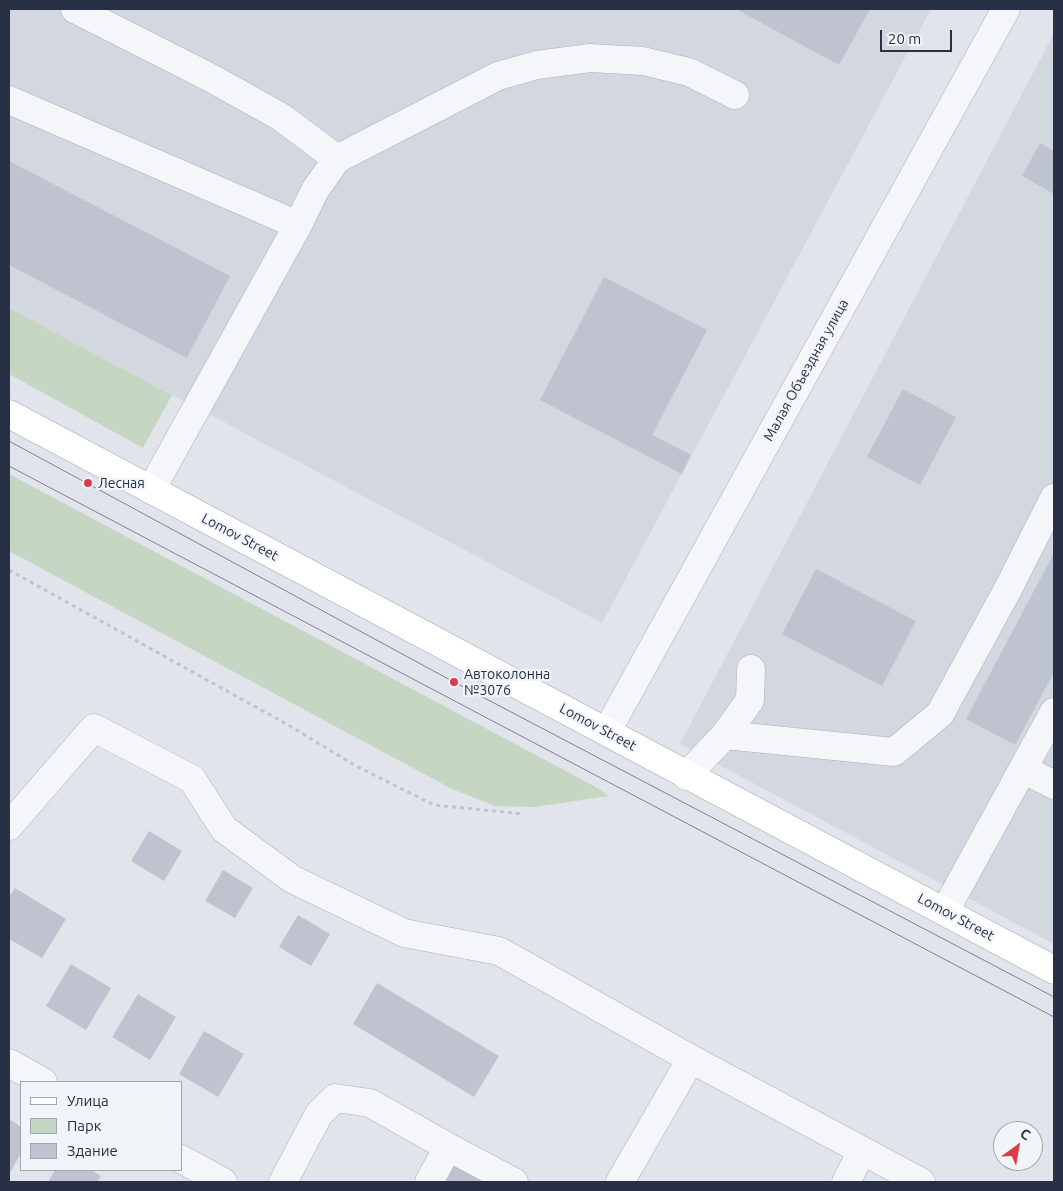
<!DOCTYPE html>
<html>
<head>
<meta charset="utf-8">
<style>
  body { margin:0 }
  #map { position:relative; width:1063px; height:1191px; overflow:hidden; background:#e1e5eb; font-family:Ubuntu,sans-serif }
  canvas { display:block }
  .frame { position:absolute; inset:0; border:10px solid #283045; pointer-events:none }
  .legend { position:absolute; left:20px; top:1081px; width:162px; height:90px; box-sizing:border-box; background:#f1f4f8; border:1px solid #a1a6b0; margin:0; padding:6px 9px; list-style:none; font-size:15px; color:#283045 }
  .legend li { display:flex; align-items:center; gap:10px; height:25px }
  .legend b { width:25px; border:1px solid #a1a6b0 }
  .north { position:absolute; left:993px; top:1121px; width:50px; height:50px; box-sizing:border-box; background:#f1f4f8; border:1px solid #a1a6b0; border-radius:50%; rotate:32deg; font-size:14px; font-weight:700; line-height:20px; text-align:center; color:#283045 }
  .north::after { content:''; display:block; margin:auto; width:18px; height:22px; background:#db3c49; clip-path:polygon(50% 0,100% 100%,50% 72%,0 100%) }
  .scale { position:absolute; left:880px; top:30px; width:72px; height:22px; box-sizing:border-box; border:2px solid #283045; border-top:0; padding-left:6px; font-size:15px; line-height:18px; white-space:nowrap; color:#283045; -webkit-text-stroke:4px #f1f4f8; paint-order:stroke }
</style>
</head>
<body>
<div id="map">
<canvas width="1063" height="1191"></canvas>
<div class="frame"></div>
<ul class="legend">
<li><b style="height:6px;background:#fff"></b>Улица</li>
<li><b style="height:14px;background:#c5d6c2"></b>Парк</li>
<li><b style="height:14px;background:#bec3cf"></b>Здание</li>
</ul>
<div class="north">С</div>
<div class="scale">20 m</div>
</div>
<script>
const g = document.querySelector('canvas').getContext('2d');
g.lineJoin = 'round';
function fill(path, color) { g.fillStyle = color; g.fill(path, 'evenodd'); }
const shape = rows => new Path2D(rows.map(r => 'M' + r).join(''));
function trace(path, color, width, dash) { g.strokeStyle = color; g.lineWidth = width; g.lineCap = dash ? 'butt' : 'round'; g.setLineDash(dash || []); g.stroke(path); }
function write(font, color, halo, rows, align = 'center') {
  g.font = font + ' Ubuntu,sans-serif'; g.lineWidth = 4.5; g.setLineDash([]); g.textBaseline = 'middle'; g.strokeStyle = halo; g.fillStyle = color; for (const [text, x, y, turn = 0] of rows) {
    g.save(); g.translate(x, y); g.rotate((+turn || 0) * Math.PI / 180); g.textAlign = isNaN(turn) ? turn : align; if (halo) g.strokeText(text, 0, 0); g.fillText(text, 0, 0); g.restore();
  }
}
fill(shape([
  [9,9,931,9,602,623,9,308],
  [1054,33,1054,944,680,744]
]), '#d3d7e0');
fill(shape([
  [9,308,172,395,143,448,9,374],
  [9,474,594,786,609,796,534,807,495,806,452,789,9,551]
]), '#c5d6c2');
fill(shape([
  [736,9,870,9,839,65],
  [1040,143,1054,151,1054,194,1022,176],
  [9,161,230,276,187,358,9,265],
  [604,277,707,330,652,435,691,455,682,474,540,400],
  [903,389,956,417,920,485,867,457],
  [1054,553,1054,672,1015,745,966,719],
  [816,569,916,621,882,686,782,634],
  [149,831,182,851,164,881,131,861],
  [223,870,253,888,235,918,205,901],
  [15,888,66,919,42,958,9,939,9,897],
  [298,915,330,934,311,966,279,947],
  [71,964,111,988,86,1030,46,1006],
  [377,983,499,1056,474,1097,353,1024],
  [138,994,176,1017,150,1060,112,1037],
  [204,1031,244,1054,218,1097,179,1074],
  [9,1119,21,1127,21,1153,11,1171,9,1170],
  [457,1159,496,1182,443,1182],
  [55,1170,91,1170,101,1176,97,1182,48,1182]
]), '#bec3cf');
const minor = shape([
  [75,9,211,78,281,117,337,159],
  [9,100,298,225],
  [151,490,298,225,315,190,337,159,498,76,537,65,590,58,643,61,689,72,735,95],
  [607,731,1006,9],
  [725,735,750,700,751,669],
  [1023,769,1054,785],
  [686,776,725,735,894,752,940,714,1008,589,1054,498],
  [9,826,94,728,192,779,224,829,292,879,404,933,499,951,691,1059,921,1182],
  [945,911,1054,712],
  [9,1063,43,1082],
  [181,1159,223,1182],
  [283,1182,319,1114,335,1098,370,1103,448,1147,514,1182],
  [429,1182,448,1147],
  [620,1182,691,1059],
  [846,1182,862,1151]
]);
const major = shape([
  [9,414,1054,970]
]);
trace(minor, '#aaafb9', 29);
trace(major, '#9fa8b8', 29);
trace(shape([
  [9,570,290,726,356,766,434,805,524,814]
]), '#c0c3ca', 3, [4, 4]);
trace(minor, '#f5f6f9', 28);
trace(major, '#fff', 28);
trace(shape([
  [9,441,454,682,1054,997],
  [9,466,1054,1017]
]), '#798296', 1);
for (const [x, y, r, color] of [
  [88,483,5,"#db3c49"],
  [454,682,5,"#db3c49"]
]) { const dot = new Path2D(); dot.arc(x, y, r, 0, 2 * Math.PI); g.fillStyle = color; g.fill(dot); trace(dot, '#f1f4f8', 2); }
write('14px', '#283045', '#f1f4f8', [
  ["Малая Объездная улица",806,370,-61],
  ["Lomov Street",240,537,28],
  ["Lomov Street",598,727,28],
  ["Lomov Street",956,917,28]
]);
write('14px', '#283045', '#f1f4f8', [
  ["Лесная",98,483],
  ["Автоколонна",464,674],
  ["№3076",464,690]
], 'left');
</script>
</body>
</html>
